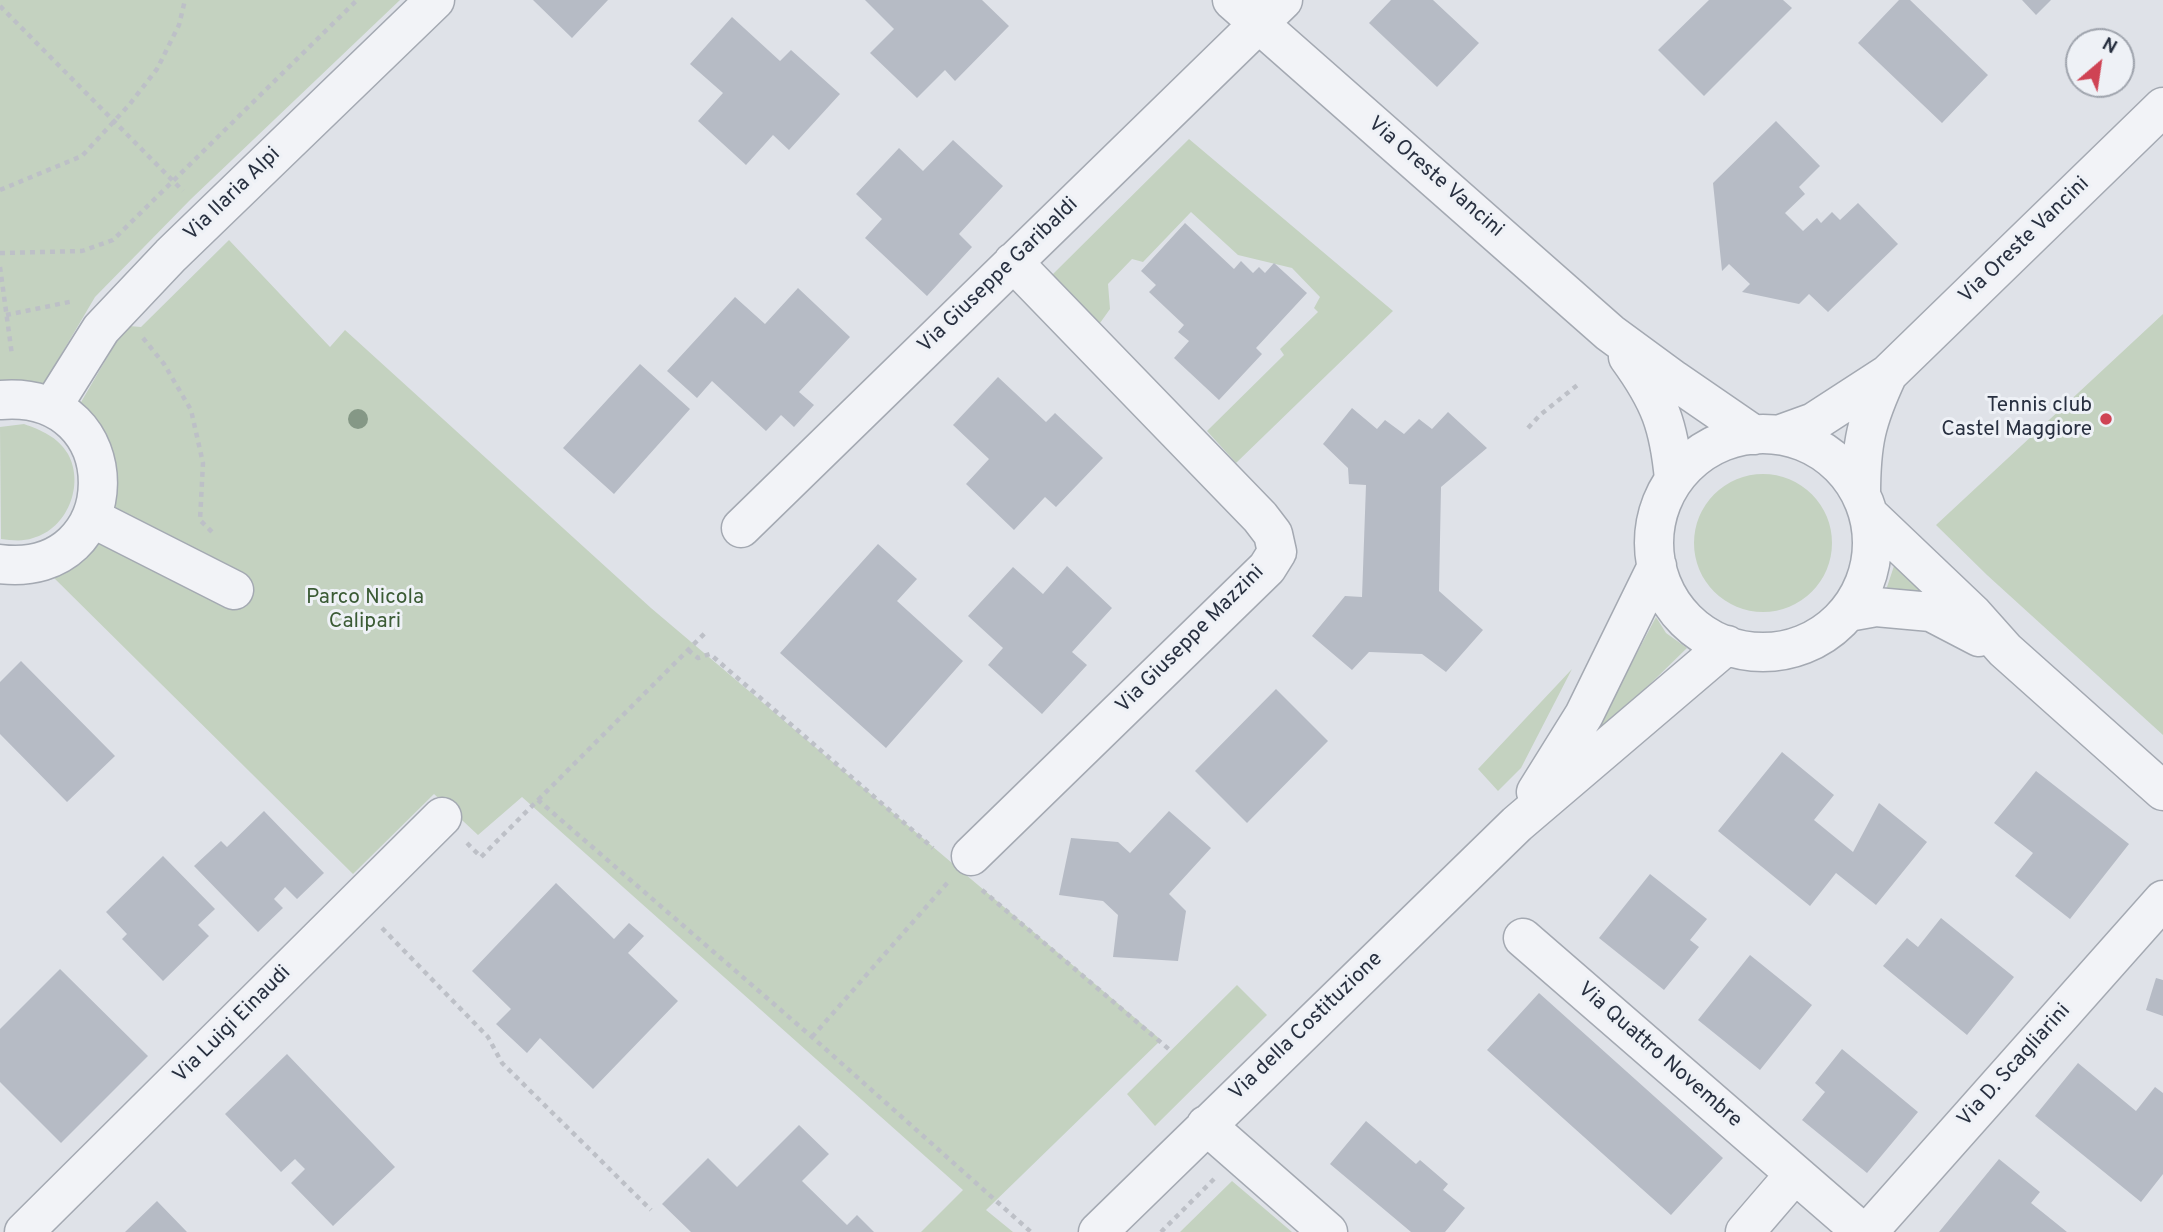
<!DOCTYPE html>
<html>
<head>
<meta charset="utf-8">
<style>
  body { margin:0 }
  #map { position:relative; width:2163px; height:1232px; overflow:hidden; background:#dfe2e8; font-family:Overpass,sans-serif }
  canvas { display:block }
  .north { position:absolute; left:2065px; top:28px; width:70px; height:70px; box-sizing:border-box; background:#eef1f6; border:2px solid #9fa4ad; border-radius:50%; rotate:29deg; font-size:19px; font-weight:700; line-height:28px; text-align:center; color:#283040 }
  .north::after { content:''; display:block; margin:auto; width:24px; height:32px; background:#cf4354; clip-path:polygon(50% 0,100% 100%,50% 72%,0 100%) }
</style>
</head>
<body>
<div id="map">
<canvas width="2163" height="1232"></canvas>
<div class="north">N</div>
</div>
<script>
const ctx = document.querySelector('canvas').getContext('2d');
ctx.lineJoin = 'round';
function paint(path, color) { ctx.fillStyle = color; ctx.fill(path, 'evenodd'); }
function trace(path, color, width, dash) { ctx.strokeStyle = color; ctx.lineWidth = width; ctx.lineCap = dash ? 'butt' : 'round'; ctx.setLineDash(dash || []); ctx.stroke(path); }
function drawText(font, color, halo, rows, align = 'center') {
  ctx.font = font + ' Overpass,sans-serif'; ctx.lineWidth = 6; ctx.setLineDash([]); ctx.textBaseline = 'middle'; ctx.strokeStyle = halo; ctx.fillStyle = color; for (const [text, x, y, turn = 0] of rows) {
    ctx.save(); ctx.translate(x, y); ctx.rotate((+turn || 0) * Math.PI / 180); ctx.textAlign = isNaN(turn) ? turn : align; if (halo) ctx.strokeText(text, 0, 0); ctx.fillText(text, 0, 0); ctx.restore();
  }
}
paint(new Path2D(`
  M 0,0 L 400,0 L 191,199 L 95,297 L 42,387 L 0,384 Z
  M 1189,139 L 1393,311 L 1236,463 L 1207,431 L 1284,355 L 1280,349 L 1318,312 L 1314,308 L 1320,297 L 1292,268 L 1238,255 L 1191,212 L 1143,262 L 1132,259 L 1108,284 L 1110,309 L 1100,323 L 1052,275 Z
  M 229,240 L 330,347 L 345,330 L 651,608 L 1161,1040 L 986,1210 L 1013,1232 L 921,1232 L 963,1190 L 522,797 L 478,835 L 434,794 L 353,874 L 48,572 L 91,545 L 77,409 L 119,337 L 129,326 L 141,327 Z
  M 2163,314 L 2163,735 L 1987,575 L 1936,525 Z
  M 24,424 C 41,430 58,437 68,454 C 85,485 67,529 33,538 C 22,542 11,540 1,539 L 0,427 Z
  M1694 543a69 69 0 1 1 138 0a69 69 0 1 1-138 0Z
  M 1897,557 L 1938,595 L 1886,590 Z
  M 1656,617 L 1666,633 L 1687,648 L 1565,767 L 1619,687 Z
  M 1572,669 L 1521,768 L 1498,791 L 1478,769 Z
  M 1237,985 L 1267,1015 L 1155,1126 L 1127,1094 Z
  M 1232,1181 L 1292,1232 L 1180,1232 Z`), '#c4d2c0');
paint(new Path2D(`
  M 533,0 L 608,0 L 572,38 Z
  M 865,0 L 982,0 L 1009,26 L 955,81 L 945,70 L 917,98 L 870,53 L 894,29 Z
  M 1391,0 L 1433,0 L 1479,43 L 1437,87 L 1369,23 Z
  M 1709,0 L 1783,0 L 1792,8 L 1704,96 L 1658,50 Z
  M 1899,0 L 1910,0 L 1988,75 L 1942,123 L 1858,43 Z
  M 2022,0 L 2051,0 L 2036,15 Z
  M 732,17 L 780,61 L 791,50 L 840,94 L 789,150 L 773,135 L 746,165 L 698,121 L 723,93 L 690,64 Z
  M 1776,121 L 1820,166 L 1799,187 L 1805,194 L 1785,213 L 1803,231 L 1817,218 L 1821,223 L 1832,212 L 1840,220 L 1858,203 L 1898,244 L 1828,312 L 1809,294 L 1799,304 L 1742,292 L 1750,284 L 1729,264 L 1722,271 L 1713,183 Z
  M 953,140 L 1003,186 L 959,234 L 972,247 L 927,296 L 865,238 L 882,219 L 856,194 L 899,148 L 923,171 Z
  M 1185,223 L 1234,269 L 1241,261 L 1253,273 L 1259,267 L 1265,273 L 1274,263 L 1307,293 L 1256,348 L 1262,354 L 1219,400 L 1174,358 L 1189,341 L 1178,332 L 1184,325 L 1149,292 L 1156,285 L 1141,271 Z
  M 798,288 L 850,337 L 799,392 L 814,405 L 794,427 L 781,415 L 766,431 L 712,381 L 697,398 L 667,371 L 735,297 L 765,324 Z
  M 640,364 L 690,409 L 614,494 L 563,448 Z
  M 998,377 L 1046,422 L 1055,413 L 1103,458 L 1056,507 L 1045,497 L 1014,530 L 966,484 L 989,459 L 953,425 Z
  M 1352,408 L 1377,429 L 1385,420 L 1404,434 L 1419,419 L 1432,429 L 1448,412 L 1487,448 L 1441,487 L 1439,591 L 1483,630 L 1446,672 L 1422,654 L 1369,652 L 1352,670 L 1312,636 L 1345,596 L 1362,597 L 1366,485 L 1349,484 L 1348,468 L 1323,444 Z
  M 878,544 L 917,579 L 897,601 L 963,661 L 886,748 L 780,653 Z
  M 1067,566 L 1112,608 L 1072,652 L 1087,665 L 1042,714 L 988,665 L 1003,648 L 968,616 L 1013,567 L 1043,594 Z
  M 21,661 L 115,756 L 67,802 L 0,734 L 0,682 Z
  M 1276,689 L 1328,741 L 1247,823 L 1195,771 Z
  M 1782,752 L 1834,795 L 1814,820 L 1853,852 L 1879,803 L 1927,842 L 1876,905 L 1836,873 L 1810,906 L 1718,831 Z
  M 2036,771 L 2129,844 L 2070,919 L 2015,876 L 2033,853 L 1994,823 Z
  M 264,811 L 324,873 L 297,899 L 285,887 L 274,899 L 283,908 L 258,932 L 194,866 L 221,841 L 227,847 Z
  M 1169,811 L 1211,848 L 1169,894 L 1186,911 L 1178,961 L 1113,957 L 1118,915 L 1103,901 L 1059,895 L 1071,838 L 1118,842 L 1130,853 Z
  M 163,856 L 215,909 L 198,925 L 209,936 L 163,981 L 122,939 L 127,934 L 106,912 Z
  M 1650,874 L 1707,919 L 1690,940 L 1699,947 L 1664,990 L 1599,938 Z
  M 556,883 L 614,939 L 629,923 L 644,936 L 628,953 L 678,1001 L 593,1089 L 540,1038 L 527,1053 L 496,1024 L 511,1009 L 472,971 Z
  M 1941,918 L 2014,977 L 1967,1035 L 1883,966 L 1907,938 L 1918,947 Z
  M 1750,955 L 1812,1005 L 1760,1070 L 1698,1020 Z
  M 60,969 L 148,1056 L 61,1143 L 0,1082 L 0,1029 Z
  M 2156,978 L 2163,980 L 2163,1016 L 2146,1010 Z
  M 1539,993 L 1723,1158 L 1671,1215 L 1487,1050 Z
  M 1842,1049 L 1918,1112 L 1867,1173 L 1802,1120 L 1825,1092 L 1815,1083 Z
  M 287,1054 L 395,1167 L 333,1226 L 291,1183 L 305,1169 L 295,1159 L 281,1172 L 225,1114 Z
  M 2078,1063 L 2136,1111 L 2155,1087 L 2163,1093 L 2163,1174 L 2141,1202 L 2035,1116 Z
  M 1366,1121 L 1416,1164 L 1420,1160 L 1448,1184 L 1443,1190 L 1465,1208 L 1445,1232 L 1411,1232 L 1330,1164 Z
  M 799,1125 L 829,1154 L 802,1181 L 847,1225 L 857,1215 L 874,1232 L 691,1232 L 662,1204 L 708,1158 L 737,1187 Z
  M 1999,1159 L 2040,1192 L 2031,1203 L 2067,1232 L 1939,1232 Z
  M 157,1201 L 187,1232 L 125,1232 Z`), '#b6bbc5');
const minor = new Path2D(`
  M 1232,0 L 1610,333 L 1674,380 L 1754,435
  M 1628,357 C 1660,401 1669,426 1674,479
  M 0,400 C 132,388 129,580 0,564
  M 52,407 L 101,329 L 171,255 L 435,0
  M1654 543a109 109 0 1 1 218 0a109 109 0 1 1-218 0Z
  M 1778,435 L 1814,422 L 1888,374 L 2163,107
  M 1861,495 C 1861,443 1866,421 1888,374
  M 1868,514 L 1972,613 L 2005,650 L 2163,791
  M 92,518 L 234,590
  M 741,528 L 1283,0
  M 1848,612 L 1876,607 L 1931,612 L 1979,637
  M 1536,792 L 1584,715 L 1657,566
  M 971,856 L 1267,568 L 1277,552 L 1273,534 L 1260,517 L 1013,262
  M 1523,938 L 1862,1232
  M 1206,1125 L 1328,1232
  M 24,1232 L 442,817
  M 1098,1232 L 1517,824 L 1727,645
  M 1745,1232 L 1794,1175
  M 1868,1232 L 2163,900`);
trace(minor, '#a4a9b2', 41);
trace(new Path2D(`
  M 0,6 L 183,191
  M 0,190 L 82,156 L 129,105 L 157,69 L 179,25 L 185,0
  M 0,253 L 82,251 L 113,240 L 357,0
  M 0,267 L 12,355
  M 6,315 L 74,301
  M 143,338 L 164,364 L 191,410 L 203,463 L 200,520 L 215,535
  M 1528,428 L 1540,415 L 1580,383
  M 688,650 L 698,658 L 710,654 L 933,848
  M 538,800 L 706,632
  M 467,843 L 481,857 L 538,800 L 812,1037 L 1031,1232
  M 982,890 L 1171,1051
  M 382,928 L 488,1037 L 502,1063 L 651,1210
  M 812,1037 L 948,882
  M 1161,1232 L 1214,1179`), '#bdc0c7', 4.5, [5, 5]);
trace(minor, '#f2f3f7', 38);
ctx.fillStyle = '#859886';
for (const [x, y] of [
  [358,419]
]) { ctx.beginPath(); ctx.arc(x, y, 10, 0, 2 * Math.PI); ctx.fill(); }
for (const [x, y, r, color] of [
  [2106,419,7,"#cf4354"]
]) { const dot = new Path2D(); dot.arc(x, y, r, 0, 2 * Math.PI); ctx.fillStyle = color; ctx.fill(dot); trace(dot, '#eef1f6', 2.5); }
drawText('21px', '#283040', '#eef1f6', [
  ["Via Oreste Vancini",1435,178,41],
  ["Via Ilaria Alpi",233,195,-44],
  ["Via Oreste Vancini",2025,241,-44],
  ["Via Giuseppe Garibaldi",999,276,-44],
  ["Via Giuseppe Mazzini",1191,640,-45],
  ["Via Luigi Einaudi",233,1025,-45],
  ["Via della Costituzione",1307,1027,-44],
  ["Via Quattro Novembre",1659,1056,41],
  ["Via D. Scagliarini",2015,1066,-48]
]);
drawText('21px', '#283040', '#eef1f6', [
  ["Tennis club",2092,407],
  ["Castel Maggiore",2092,431]
], 'right');
drawText('21px', '#3b5b35', '#eef1f6', [
  ["Parco Nicola",365,599],
  ["Calipari",365,623]
]);
</script>
</body>
</html>
